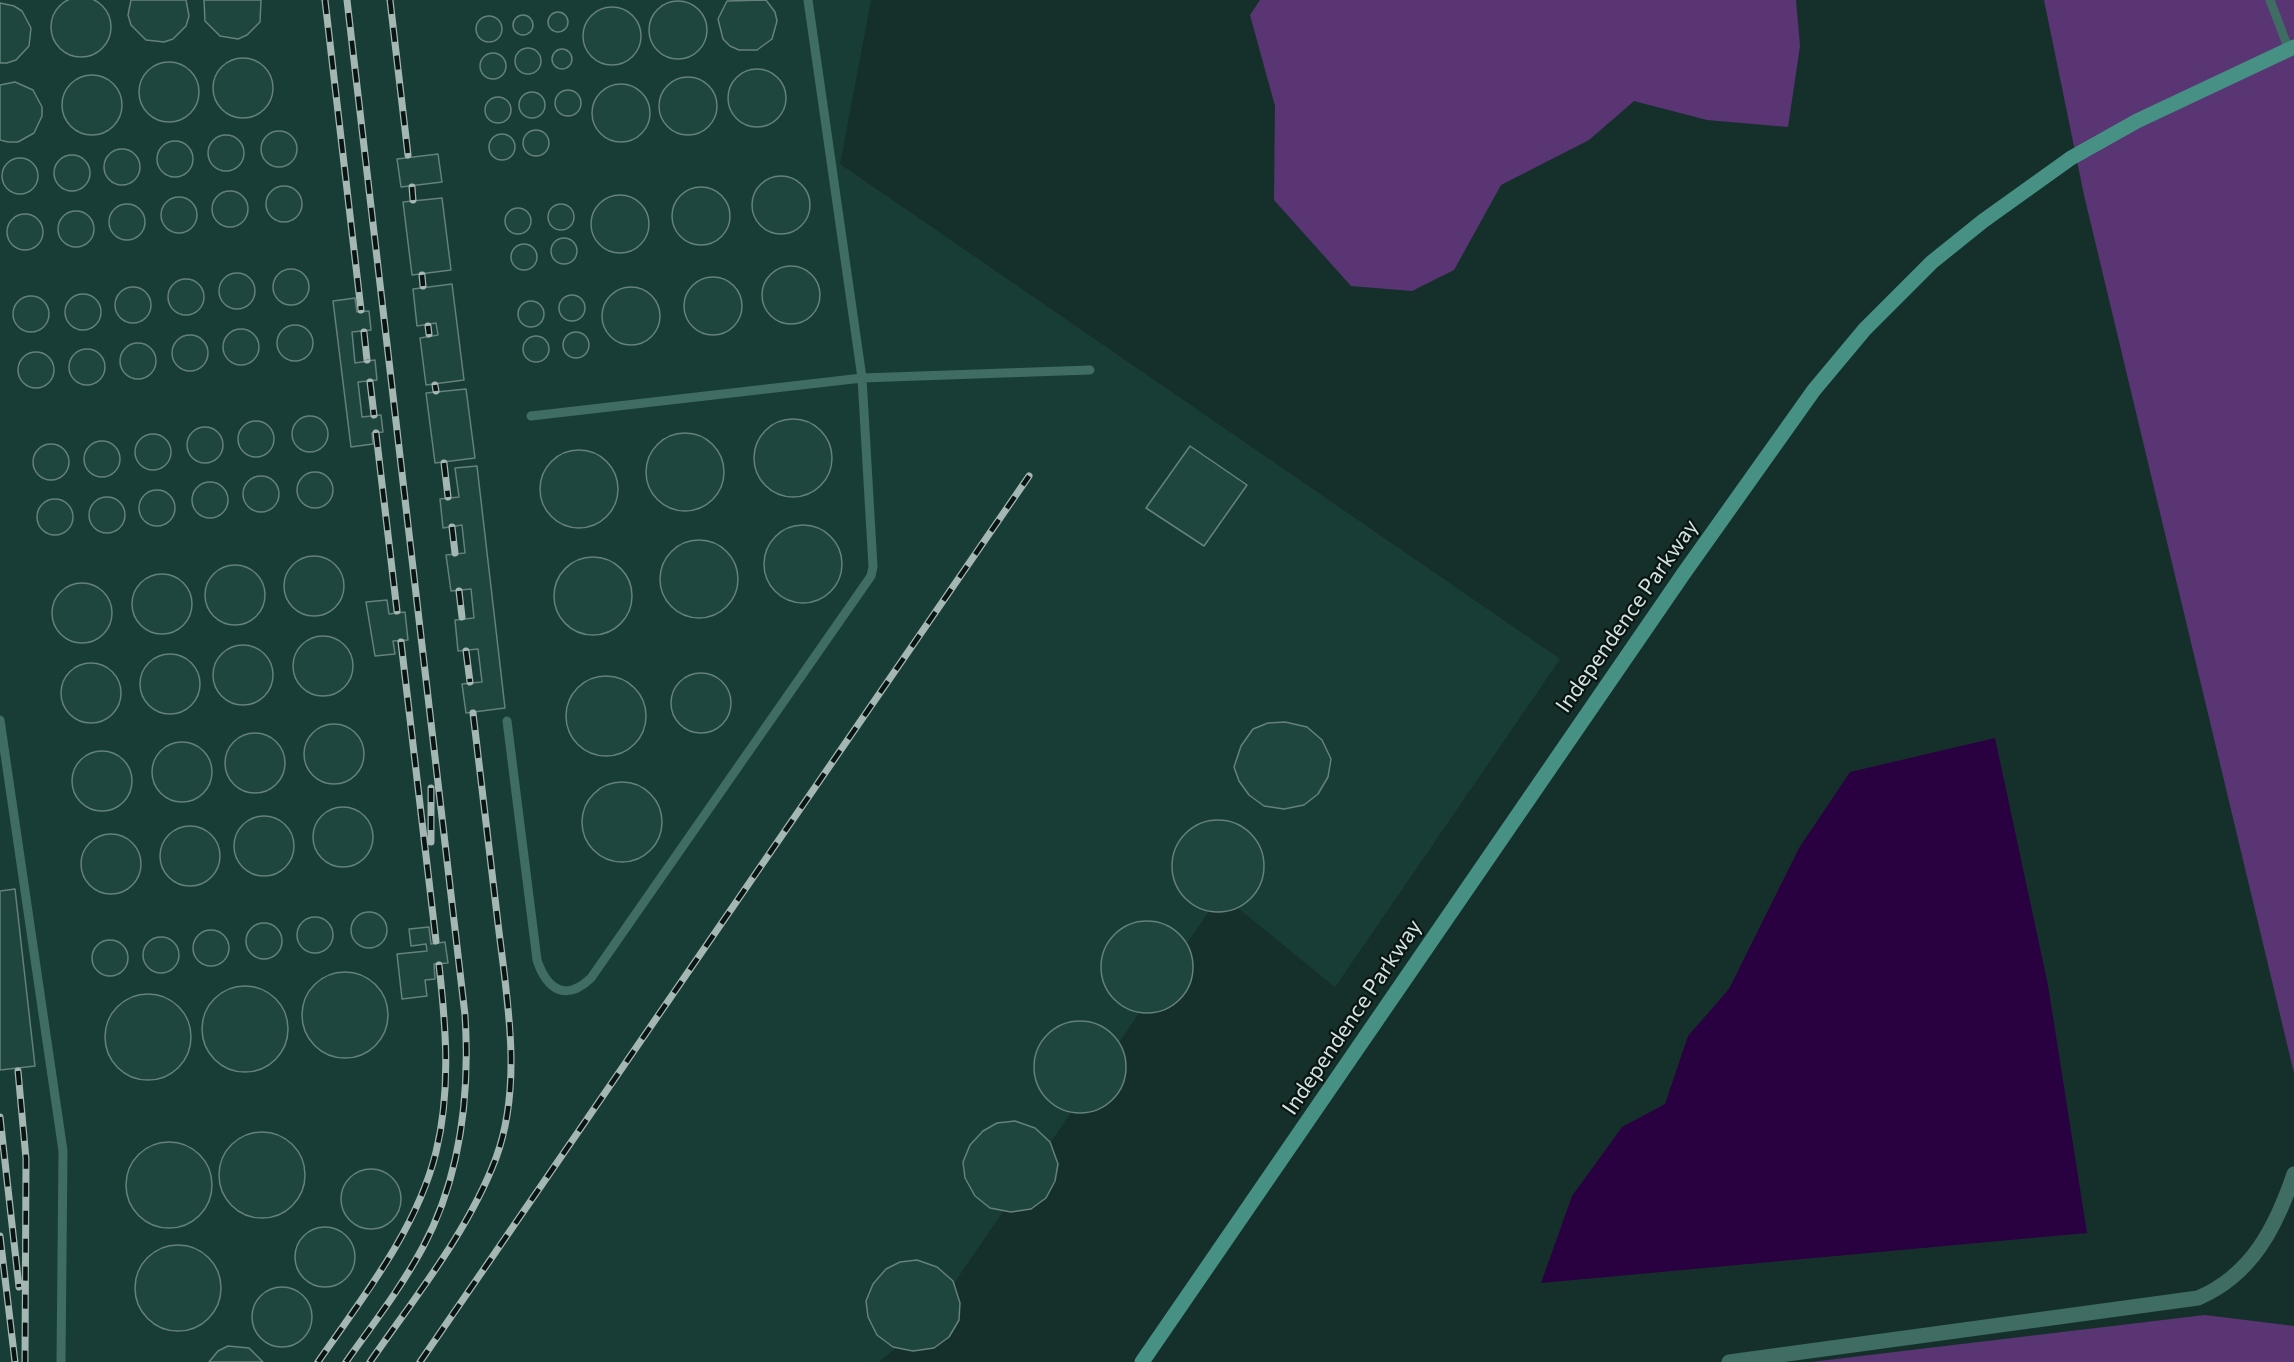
<!DOCTYPE html>
<html>
<head>
<meta charset="utf-8">
<style>
  body { margin:0 }
  canvas { display:block; background:#15302b }
</style>
</head>
<body>
<canvas width="2294" height="1362"></canvas>
<script>
const ctx = document.querySelector('canvas').getContext('2d');
ctx.lineJoin = 'round';
function paint(path, color) { ctx.fillStyle = color; ctx.fill(path, 'evenodd'); }
function trace(path, color, width, dash) { ctx.strokeStyle = color; ctx.lineWidth = width; ctx.lineCap = dash ? 'butt' : 'round'; ctx.setLineDash(dash || []); ctx.stroke(path); }
function drawText(font, color, halo, rows, align = 'center') {
  ctx.font = font + ' Commissioner,sans-serif'; ctx.lineWidth = 4.5; ctx.setLineDash([]); ctx.textBaseline = 'middle'; ctx.strokeStyle = halo; ctx.fillStyle = color; for (const [text, x, y, turn = 0] of rows) {
    ctx.save(); ctx.translate(x, y); ctx.rotate((+turn || 0) * Math.PI / 180); ctx.textAlign = isNaN(turn) ? turn : align; if (halo) ctx.strokeText(text, 0, 0); ctx.fillText(text, 0, 0); ctx.restore();
  }
}
paint(new Path2D(`
  M 0,0 L 871,0 L 840,164 L 1560,659 L 1335,987 L 1238,908 L 1217,912 L 1211,908 L 928,1321 L 879,1362 L 0,1362 Z`), '#183d37');
paint(new Path2D(`
  M 1260,0 L 1796,0 L 1800,46 L 1788,127 L 1707,120 L 1634,101 L 1589,140 L 1501,185 L 1454,270 L 1412,291 L 1351,286 L 1274,200 L 1275,106 L 1250,15 Z
  M 2044,0 L 2294,0 L 2294,1073 L 2084,195 Z
  M 2205,1315 L 2294,1326 L 2294,1362 L 1811,1362 Z`), '#593574');
paint(new Path2D(`
  M 1995,738 L 2048,985 L 2087,1233 L 1541,1283 L 1572,1196 L 1622,1127 L 1665,1104 L 1688,1036 L 1729,989 L 1799,848 L 1850,772 Z`), '#290040');
const building = new Path2D(`
  M51 27a30 30 0 1 1 60 0a30 30 0 1 1-60 0Z
  M 131,0 L 186,0 L 189,16 L 186,26 L 173,39 L 164,42 L 146,40 L 131,25 L 128,15 Z
  M 261,0 L 260,22 L 247,35 L 238,39 L 220,36 L 205,21 L 204,0 Z
  M 766,0 L 775,12 L 777,21 L 772,39 L 757,50 L 739,50 L 730,46 L 723,39 L 718,19 L 727,1 Z
  M649 30a29 29 0 1 1 58 0a29 29 0 1 1-58 0Z
  M 0,3 L 14,6 L 22,11 L 31,28 L 29,46 L 16,60 L 7,63 L 0,63 Z
  M583 36a29 29 0 1 1 58 0a29 29 0 1 1-58 0Z
  M548 22a10 10 0 1 1 20 0a10 10 0 1 1-20 0Z
  M513 25a10 10 0 1 1 20 0a10 10 0 1 1-20 0Z
  M476 29a13 13 0 1 1 26 0a13 13 0 1 1-26 0Z
  M515 61a13 13 0 1 1 26 0a13 13 0 1 1-26 0Z
  M552 59a10 10 0 1 1 20 0a10 10 0 1 1-20 0Z
  M480 66a13 13 0 1 1 26 0a13 13 0 1 1-26 0Z
  M213 88a30 30 0 1 1 60 0a30 30 0 1 1-60 0Z
  M139 92a30 30 0 1 1 60 0a30 30 0 1 1-60 0Z
  M728 98a29 29 0 1 1 58 0a29 29 0 1 1-58 0Z
  M62 105a30 30 0 1 1 60 0a30 30 0 1 1-60 0Z
  M659 106a29 29 0 1 1 58 0a29 29 0 1 1-58 0Z
  M 15,82 L 33,90 L 42,107 L 42,116 L 34,133 L 18,142 L 8,142 L 0,140 L 0,85 Z
  M592 113a29 29 0 1 1 58 0a29 29 0 1 1-58 0Z
  M555 103a13 13 0 1 1 26 0a13 13 0 1 1-26 0Z
  M519 105a13 13 0 1 1 26 0a13 13 0 1 1-26 0Z
  M485 110a13 13 0 1 1 26 0a13 13 0 1 1-26 0Z
  M523 143a13 13 0 1 1 26 0a13 13 0 1 1-26 0Z
  M261 149a18 18 0 1 1 36 0a18 18 0 1 1-36 0Z
  M489 147a13 13 0 1 1 26 0a13 13 0 1 1-26 0Z
  M208 153a18 18 0 1 1 36 0a18 18 0 1 1-36 0Z
  M157 159a18 18 0 1 1 36 0a18 18 0 1 1-36 0Z
  M104 167a18 18 0 1 1 36 0a18 18 0 1 1-36 0Z
  M 438,154 L 442,182 L 401,187 L 397,159 Z
  M54 173a18 18 0 1 1 36 0a18 18 0 1 1-36 0Z
  M2 176a18 18 0 1 1 36 0a18 18 0 1 1-36 0Z
  M752 205a29 29 0 1 1 58 0a29 29 0 1 1-58 0Z
  M266 204a18 18 0 1 1 36 0a18 18 0 1 1-36 0Z
  M672 216a29 29 0 1 1 58 0a29 29 0 1 1-58 0Z
  M212 209a18 18 0 1 1 36 0a18 18 0 1 1-36 0Z
  M591 224a29 29 0 1 1 58 0a29 29 0 1 1-58 0Z
  M161 215a18 18 0 1 1 36 0a18 18 0 1 1-36 0Z
  M 442,198 L 451,270 L 412,275 L 403,202 Z
  M109 222a18 18 0 1 1 36 0a18 18 0 1 1-36 0Z
  M548 217a13 13 0 1 1 26 0a13 13 0 1 1-26 0Z
  M505 221a13 13 0 1 1 26 0a13 13 0 1 1-26 0Z
  M58 229a18 18 0 1 1 36 0a18 18 0 1 1-36 0Z
  M7 232a18 18 0 1 1 36 0a18 18 0 1 1-36 0Z
  M551 251a13 13 0 1 1 26 0a13 13 0 1 1-26 0Z
  M511 257a13 13 0 1 1 26 0a13 13 0 1 1-26 0Z
  M762 295a29 29 0 1 1 58 0a29 29 0 1 1-58 0Z
  M273 287a18 18 0 1 1 36 0a18 18 0 1 1-36 0Z
  M219 291a18 18 0 1 1 36 0a18 18 0 1 1-36 0Z
  M684 306a29 29 0 1 1 58 0a29 29 0 1 1-58 0Z
  M168 297a18 18 0 1 1 36 0a18 18 0 1 1-36 0Z
  M 452,284 L 464,380 L 426,385 L 420,338 L 438,335 L 436,323 L 417,326 L 413,289 Z
  M115 305a18 18 0 1 1 36 0a18 18 0 1 1-36 0Z
  M602 316a29 29 0 1 1 58 0a29 29 0 1 1-58 0Z
  M65 312a18 18 0 1 1 36 0a18 18 0 1 1-36 0Z
  M559 308a13 13 0 1 1 26 0a13 13 0 1 1-26 0Z
  M13 314a18 18 0 1 1 36 0a18 18 0 1 1-36 0Z
  M 355,298 L 357,312 L 369,311 L 371,330 L 352,332 L 355,363 L 375,360 L 377,380 L 358,382 L 362,417 L 381,415 L 383,432 L 372,433 L 373,444 L 351,447 L 333,301 Z
  M518 314a13 13 0 1 1 26 0a13 13 0 1 1-26 0Z
  M277 343a18 18 0 1 1 36 0a18 18 0 1 1-36 0Z
  M223 347a18 18 0 1 1 36 0a18 18 0 1 1-36 0Z
  M563 345a13 13 0 1 1 26 0a13 13 0 1 1-26 0Z
  M172 353a18 18 0 1 1 36 0a18 18 0 1 1-36 0Z
  M523 349a13 13 0 1 1 26 0a13 13 0 1 1-26 0Z
  M120 361a18 18 0 1 1 36 0a18 18 0 1 1-36 0Z
  M69 367a18 18 0 1 1 36 0a18 18 0 1 1-36 0Z
  M18 370a18 18 0 1 1 36 0a18 18 0 1 1-36 0Z
  M 466,389 L 475,458 L 435,463 L 426,393 Z
  M292 434a18 18 0 1 1 36 0a18 18 0 1 1-36 0Z
  M754 458a39 39 0 1 1 78 0a39 39 0 1 1-78 0Z
  M238 439a18 18 0 1 1 36 0a18 18 0 1 1-36 0Z
  M187 445a18 18 0 1 1 36 0a18 18 0 1 1-36 0Z
  M646 472a39 39 0 1 1 78 0a39 39 0 1 1-78 0Z
  M135 452a18 18 0 1 1 36 0a18 18 0 1 1-36 0Z
  M84 459a18 18 0 1 1 36 0a18 18 0 1 1-36 0Z
  M33 462a18 18 0 1 1 36 0a18 18 0 1 1-36 0Z
  M 1190,446 L 1247,485 L 1204,546 L 1146,508 Z
  M540 489a39 39 0 1 1 78 0a39 39 0 1 1-78 0Z
  M 477,466 L 505,708 L 466,713 L 462,684 L 482,682 L 478,649 L 458,651 L 455,620 L 474,618 L 471,589 L 451,591 L 446,555 L 465,553 L 462,525 L 443,528 L 440,499 L 459,497 L 455,468 Z
  M297 490a18 18 0 1 1 36 0a18 18 0 1 1-36 0Z
  M243 494a18 18 0 1 1 36 0a18 18 0 1 1-36 0Z
  M192 500a18 18 0 1 1 36 0a18 18 0 1 1-36 0Z
  M139 508a18 18 0 1 1 36 0a18 18 0 1 1-36 0Z
  M89 515a18 18 0 1 1 36 0a18 18 0 1 1-36 0Z
  M37 517a18 18 0 1 1 36 0a18 18 0 1 1-36 0Z
  M764 564a39 39 0 1 1 78 0a39 39 0 1 1-78 0Z
  M660 579a39 39 0 1 1 78 0a39 39 0 1 1-78 0Z
  M284 586a30 30 0 1 1 60 0a30 30 0 1 1-60 0Z
  M554 596a39 39 0 1 1 78 0a39 39 0 1 1-78 0Z
  M205 595a30 30 0 1 1 60 0a30 30 0 1 1-60 0Z
  M132 604a30 30 0 1 1 60 0a30 30 0 1 1-60 0Z
  M52 613a30 30 0 1 1 60 0a30 30 0 1 1-60 0Z
  M 387,600 L 389,614 L 405,612 L 408,640 L 393,641 L 395,654 L 375,656 L 366,602 Z
  M293 666a30 30 0 1 1 60 0a30 30 0 1 1-60 0Z
  M213 675a30 30 0 1 1 60 0a30 30 0 1 1-60 0Z
  M140 684a30 30 0 1 1 60 0a30 30 0 1 1-60 0Z
  M61 693a30 30 0 1 1 60 0a30 30 0 1 1-60 0Z
  M671 703a30 30 0 1 1 60 0a30 30 0 1 1-60 0Z
  M566 716a40 40 0 1 1 80 0a40 40 0 1 1-80 0Z
  M 1285,722 L 1307,727 L 1322,740 L 1331,759 L 1328,777 L 1318,794 L 1304,805 L 1284,809 L 1264,806 L 1249,795 L 1239,781 L 1234,767 L 1241,746 L 1253,729 L 1268,723 Z
  M304 754a30 30 0 1 1 60 0a30 30 0 1 1-60 0Z
  M225 763a30 30 0 1 1 60 0a30 30 0 1 1-60 0Z
  M152 772a30 30 0 1 1 60 0a30 30 0 1 1-60 0Z
  M72 781a30 30 0 1 1 60 0a30 30 0 1 1-60 0Z
  M582 822a40 40 0 1 1 80 0a40 40 0 1 1-80 0Z
  M313 837a30 30 0 1 1 60 0a30 30 0 1 1-60 0Z
  M234 846a30 30 0 1 1 60 0a30 30 0 1 1-60 0Z
  M1172 866a46 46 0 1 1 92 0a46 46 0 1 1-92 0Z
  M160 856a30 30 0 1 1 60 0a30 30 0 1 1-60 0Z
  M81 864a30 30 0 1 1 60 0a30 30 0 1 1-60 0Z
  M 15,889 L 35,1066 L 0,1070 L 0,891 Z
  M351 930a18 18 0 1 1 36 0a18 18 0 1 1-36 0Z
  M297 935a18 18 0 1 1 36 0a18 18 0 1 1-36 0Z
  M1101 967a46 46 0 1 1 92 0a46 46 0 1 1-92 0Z
  M246 941a18 18 0 1 1 36 0a18 18 0 1 1-36 0Z
  M 429,927 L 431,944 L 445,942 L 448,963 L 434,964 L 435,979 L 425,980 L 427,996 L 402,999 L 397,954 L 427,951 L 426,944 L 411,946 L 409,929 Z
  M193 948a18 18 0 1 1 36 0a18 18 0 1 1-36 0Z
  M143 955a18 18 0 1 1 36 0a18 18 0 1 1-36 0Z
  M92 958a18 18 0 1 1 36 0a18 18 0 1 1-36 0Z
  M302 1015a43 43 0 1 1 86 0a43 43 0 1 1-86 0Z
  M202 1029a43 43 0 1 1 86 0a43 43 0 1 1-86 0Z
  M105 1037a43 43 0 1 1 86 0a43 43 0 1 1-86 0Z
  M1034 1067a46 46 0 1 1 92 0a46 46 0 1 1-92 0Z
  M 1015,1121 L 1035,1128 L 1050,1142 L 1058,1164 L 1055,1181 L 1046,1198 L 1031,1209 L 1011,1212 L 990,1208 L 975,1196 L 965,1178 L 963,1162 L 970,1145 L 983,1131 L 997,1123 Z
  M219 1175a43 43 0 1 1 86 0a43 43 0 1 1-86 0Z
  M126 1185a43 43 0 1 1 86 0a43 43 0 1 1-86 0Z
  M341 1199a30 30 0 1 1 60 0a30 30 0 1 1-60 0Z
  M295 1257a30 30 0 1 1 60 0a30 30 0 1 1-60 0Z
  M135 1288a43 43 0 1 1 86 0a43 43 0 1 1-86 0Z
  M 917,1260 L 937,1267 L 953,1281 L 960,1303 L 959,1320 L 949,1337 L 934,1348 L 913,1351 L 893,1347 L 877,1335 L 868,1317 L 866,1301 L 873,1284 L 886,1269 L 900,1262 Z
  M252 1317a30 30 0 1 1 60 0a30 30 0 1 1-60 0Z
  M 228,1346 L 249,1348 L 263,1362 L 209,1362 L 218,1351 Z`);
paint(building, '#1f463e');
trace(building, '#64817b', 1.5);
trace(new Path2D(`
  M 2270,0 L 2289,50
  M 531,416 L 862,378 L 1090,370
  M 0,720 L 63,1151 L 61,1362
  M 507,721 L 537,960 C 547,990 566,1002 591,978 L 871,576 L 873,567 L 862,378 L 808,0`), '#3f6c63', 9);
trace(new Path2D(`
  M 1729,1362 L 2198,1298 C 2252,1275 2276,1227 2294,1174`), '#3f6c63', 15);
trace(new Path2D(`
  M 1142,1362 L 1684,573 L 1814,390 L 1865,329 L 1932,262 L 1983,221 L 2071,158 L 2137,121 L 2294,47`), '#469184', 15);
const rail = new Path2D(`
  M 325,0 L 361,310
  M 390,0 L 408,155
  M 412,187 L 413,200
  M 422,275 L 423,286
  M 428,326 L 429,334
  M 364,332 L 367,360
  M 370,382 L 374,415
  M 435,385 L 436,391
  M 376,433 L 397,611
  M 444,463 L 448,497
  M 452,527 L 455,553
  M 459,591 L 462,617
  M 401,642 L 436,941
  M 466,651 L 470,682
  M 431,788 L 431,842
  M 18,1071 L 26,1159 L 25,1362
  M 0,1117 L 19,1287
  M 0,1236 L 15,1362
  M 318,1362 C 363,1297 417,1229 436,1152 C 451,1091 446,1027 439,965
  M 346,1362 C 373,1324 401,1288 423,1247 C 461,1176 470,1094 465,1015 L 347,0
  M 370,1362 C 415,1297 468,1232 496,1158 C 524,1082 506,994 497,915 C 489,848 481,780 473,713
  M 420,1362 L 1029,476`);
trace(rail, '#a5b7b3', 7);
trace(rail, '#0a1513', 4.5, [14]);
drawText('22px', '#d3e3df', '#0a1513', [
  ["Independence Parkway",1627,616,-55],
  ["Independence Parkway",1352,1017,-56]
]);
</script>
</body>
</html>
